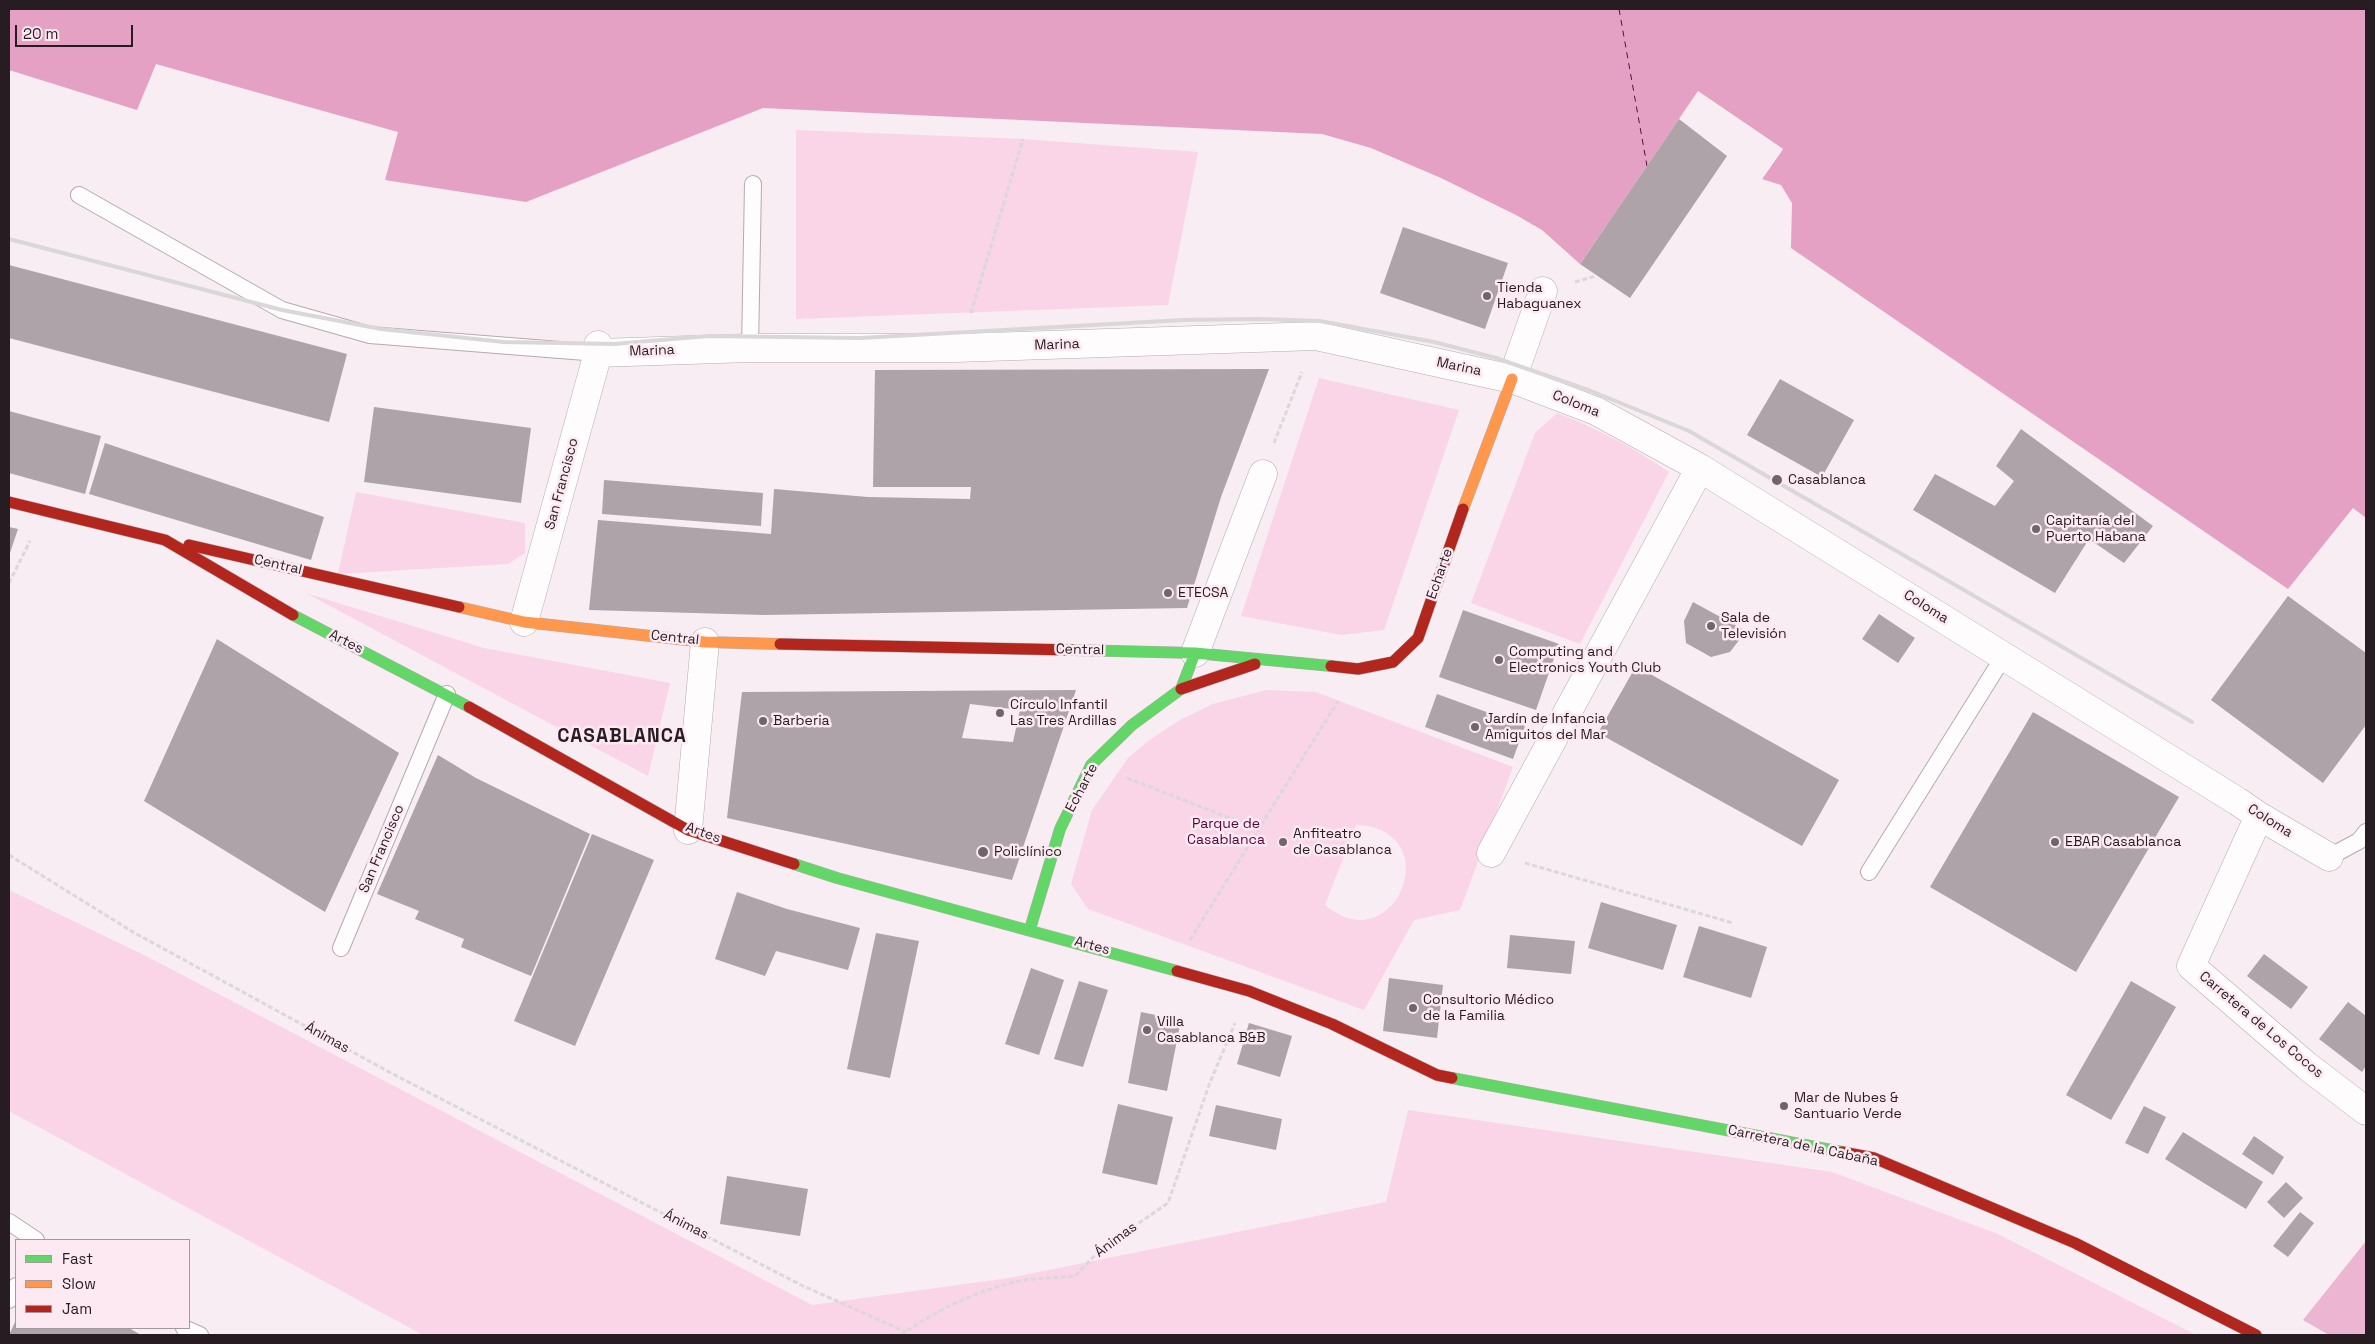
<!DOCTYPE html>
<html>
<head>
<meta charset="utf-8">
<style>
  body { margin:0 }
  #map { position:relative; width:2375px; height:1344px; overflow:hidden; background:#f8edf2; font-family:"Space Grotesk",sans-serif }
  canvas { display:block }
  .frame { position:absolute; inset:0; border:10px solid #271c22; pointer-events:none }
  .legend { position:absolute; left:15px; top:1239px; width:175px; height:90px; box-sizing:border-box; background:#fce9f2; border:1px solid #a7979f; margin:0; padding:6px 9px; list-style:none; font-size:15px; color:#271c22 }
  .legend li { display:flex; align-items:center; gap:10px; height:25px }
  .legend b { width:25px; border:1px solid #a7979f }
  .scale { position:absolute; left:15px; top:25px; width:118px; height:22px; box-sizing:border-box; border:2px solid #271c22; border-top:0; padding-left:6px; font-size:15px; line-height:18px; white-space:nowrap; color:#271c22; -webkit-text-stroke:4px #fce9f2; paint-order:stroke }
</style>
</head>
<body>
<div id="map">
<canvas width="2375" height="1344"></canvas>
<div class="frame"></div>
<ul class="legend">
<li><b style="height:6px;background:#63d668"></b>Fast</li>
<li><b style="height:6px;background:#ff974d"></b>Slow</li>
<li><b style="height:6px;background:#b3261e"></b>Jam</li>
</ul>
<div class="scale">20 m</div>
</div>
<script>
const ctx = document.querySelector('canvas').getContext('2d');
ctx.lineJoin = 'round';
function paint(path, color) { ctx.fillStyle = color; ctx.fill(path, 'evenodd'); }
function trace(path, color, width, dash) { ctx.strokeStyle = color; ctx.lineWidth = width; ctx.lineCap = dash ? 'butt' : 'round'; ctx.setLineDash(dash || []); ctx.stroke(path); }
function drawText(font, color, halo, rows, align = 'center') {
  ctx.font = font + ' "Space Grotesk",sans-serif'; ctx.lineWidth = 5; ctx.setLineDash([]); ctx.textBaseline = 'middle'; ctx.strokeStyle = halo; ctx.fillStyle = color; for (const [text, x, y, turn = 0] of rows) {
    ctx.save(); ctx.translate(x, y); ctx.rotate((+turn || 0) * Math.PI / 180); ctx.textAlign = isNaN(turn) ? turn : align; if (halo) ctx.strokeText(text, 0, 0); ctx.fillText(text, 0, 0); ctx.restore();
  }
}
paint(new Path2D(`
  M 796,130 L 1023,139 L 1198,152 L 1168,305 L 796,319 Z
  M 1319,378 L 1459,410 L 1384,630 L 1341,635 L 1241,616 Z
  M 1557,413 C 1597,428 1634,448 1669,472 L 1580,644 L 1471,603 L 1535,433 Z
  M 356,492 L 525,523 L 525,553 L 508,564 L 338,574 Z
  M 306,593 L 484,648 L 670,683 L 648,776 Z
  M 1266,690 L 1316,692 L 1513,767 L 1460,910 L 1414,920 L 1364,1010 L 1088,909 L 1071,884 L 1092,810 L 1128,758 L 1148,741 L 1180,720 L 1213,704 ZM 1356,825 C 1450,829 1395,964 1325,905 Z
  M 9,890 L 148,957 L 812,1305 L 1009,1278 L 1386,1202 L 1408,1110 L 1832,1172 L 1998,1234 L 2196,1335 L 423,1335 L 9,1111 Z`), '#fad5e7');
paint(new Path2D(`
  M 2366,1241 L 2366,1335 L 2329,1335 L 2303,1320 Z`), '#ecb5d2');
paint(new Path2D(`
  M 9,9 L 2366,9 L 2366,518 L 2353,508 L 2288,589 L 1791,248 L 1792,203 L 1781,185 L 1762,179 L 1783,149 L 1699,92 L 1580,264 L 1542,230 L 1516,215 L 1441,178 L 1371,148 L 1322,134 L 763,108 L 526,202 L 385,180 L 398,132 L 156,64 L 137,110 L 9,70 Z`), '#e4a1c4');
paint(new Path2D(`
  M 1698,91 L 1783,149 L 1762,179 L 1760,178 L 1779,149 L 1699,95 L 1582,266 L 1580,264 Z`), '#f8edf2');
trace(new Path2D(`
  M 1619,9 L 1647,166`), '#5e0d41', 1, [6, 5]);
paint(new Path2D(`
  M 1679,119 L 1727,156 L 1630,298 L 1580,264 Z
  M 1403,227 L 1508,263 L 1485,329 L 1380,293 Z
  M 9,265 L 347,354 L 329,422 L 9,338 Z
  M 1269,369 L 1221,497 L 1187,608 L 764,615 L 589,610 L 598,520 L 771,534 L 774,489 L 868,497 L 970,499 L 971,487 L 873,487 L 875,370 Z
  M 1780,379 L 1854,420 L 1822,477 L 1747,435 Z
  M 374,407 L 531,428 L 521,503 L 364,482 Z
  M 9,411 L 101,436 L 85,494 L 9,473 Z
  M 2021,429 L 2153,526 L 2124,563 L 2089,539 L 2055,593 L 1913,510 L 1935,474 L 1995,506 L 2014,481 L 1996,466 Z
  M 105,443 L 324,517 L 311,560 L 89,494 Z
  M 604,480 L 763,493 L 761,526 L 602,514 Z
  M 9,527 L 18,529 L 9,556 Z
  M 2288,596 L 2366,653 L 2366,725 L 2323,783 L 2211,700 Z
  M 1693,602 L 1746,631 L 1730,652 L 1711,657 L 1686,643 L 1684,621 Z
  M 1463,610 L 1559,644 L 1536,710 L 1439,677 Z
  M 1879,614 L 1915,638 L 1898,663 L 1862,639 Z
  M 217,639 L 399,753 L 325,912 L 144,801 Z
  M 1636,666 L 1839,780 L 1802,846 L 1598,733 Z
  M 1076,690 L 1012,880 L 727,818 L 742,692 ZM 970,704 L 1020,710 L 1013,742 L 962,738 Z
  M 1437,694 L 1525,726 L 1513,759 L 1425,727 Z
  M 2033,712 L 2179,797 L 2076,972 L 1930,887 Z
  M 438,755 L 476,778 L 590,834 L 531,976 L 461,947 L 464,939 L 415,919 L 419,911 L 377,894 Z
  M 592,834 L 654,860 L 575,1046 L 514,1021 Z
  M 737,892 L 787,909 L 860,928 L 848,970 L 776,951 L 765,976 L 715,959 Z
  M 1601,902 L 1677,925 L 1663,970 L 1588,948 Z
  M 1699,926 L 1767,947 L 1751,998 L 1683,977 Z
  M 876,933 L 919,941 L 890,1078 L 847,1069 Z
  M 1510,935 L 1575,941 L 1571,974 L 1507,968 Z
  M 2264,954 L 2308,987 L 2291,1009 L 2247,976 Z
  M 1031,968 L 1064,980 L 1039,1055 L 1005,1044 Z
  M 1389,978 L 1443,985 L 1437,1038 L 1383,1031 Z
  M 1079,981 L 1108,990 L 1083,1067 L 1054,1059 Z
  M 2131,981 L 2176,1007 L 2111,1120 L 2066,1095 Z
  M 2348,1002 L 2366,1016 L 2366,1066 L 2362,1072 L 2319,1039 Z
  M 1141,1012 L 1181,1020 L 1167,1091 L 1128,1083 Z
  M 1249,1023 L 1292,1036 L 1280,1077 L 1237,1064 Z
  M 1118,1104 L 1173,1117 L 1157,1185 L 1102,1173 Z
  M 1216,1105 L 1282,1119 L 1276,1150 L 1209,1136 Z
  M 2144,1106 L 2166,1117 L 2148,1154 L 2125,1143 Z
  M 2183,1132 L 2263,1182 L 2246,1209 L 2165,1159 Z
  M 2254,1136 L 2284,1157 L 2273,1175 L 2242,1154 Z
  M 727,1176 L 808,1189 L 800,1236 L 720,1224 Z
  M 2286,1182 L 2303,1198 L 2284,1218 L 2267,1202 Z
  M 2300,1212 L 2314,1223 L 2288,1257 L 2273,1246 Z
  M 16,1320 L 16,1328 L 129,1328 L 141,1335 L 9,1335 Z`), '#ada3a8');
const lane = new Path2D(`
  M 79,195 L 282,310 L 370,335 L 598,353
  M 750,348 L 753,184
  M 2329,857 L 2359,841 L 2366,832
  M 1869,872 L 2004,656
  M 341,948 L 447,694
  M 9,1222 L 36,1240
  M 9,1300 L 16,1286
  M 184,1328 L 200,1335`);
const street = new Path2D(`
  M 598,353 L 750,348 L 957,348 L 1316,336 L 1512,379 L 1596,411 L 1700,468 L 2237,801 L 2259,816 L 2329,857
  M 1512,379 L 1543,291
  M 524,622 L 598,353 L 598,345
  M 1195,653 L 1263,474
  M 2259,816 L 2191,966 L 2307,1066 L 2366,1111
  M 688,830 L 705,642
  M 1491,853 L 1700,468`);
const fast = new Path2D(`
  M 293,615 L 469,707
  M 1073,650 L 1195,653 L 1331,666
  M 794,864 L 837,878 L 1177,971
  M 1030,929 L 1060,829 L 1091,765 L 1132,725 L 1181,689 L 1195,653
  M 1452,1078 L 1842,1152`);
const slow = new Path2D(`
  M 1463,509 L 1512,379
  M 459,607 L 524,622 L 705,642 L 780,644`);
const jam = new Path2D(`
  M 9,502 L 165,540 L 293,615
  M 189,545 L 459,607
  M 780,644 L 1073,650
  M 1331,666 L 1358,669 L 1393,662 L 1418,638 L 1463,509
  M 1181,689 L 1255,664
  M 469,707 L 688,830 L 794,864
  M 1177,971 L 1249,991 L 1332,1024 L 1437,1075 L 1452,1078
  M 1842,1152 L 1874,1158 L 2075,1243 L 2256,1335`);
trace(lane, '#b5aaaf', 18);
trace(street, '#b5aaaf', 29);
trace(fast, '#b5aaaf', 12);
trace(slow, '#b5aaaf', 12);
trace(jam, '#b5aaaf', 12);
trace(new Path2D(`
  M 1575,282 L 1596,276
  M 971,313 L 1023,139
  M 1274,443 L 1302,372
  M 9,583 L 30,541
  M 1127,778 L 1258,829
  M 9,855 L 133,932 L 391,1073 L 801,1285 L 906,1332
  M 1525,863 L 1733,923
  M 1190,940 L 1338,701
  M 901,1335 C 936,1310 982,1288 1024,1280 C 1041,1278 1058,1278 1075,1276 L 1101,1249 L 1168,1203 L 1209,1085 L 1235,1023`), '#dbd8d9', 3, [5, 2.5]);
trace(lane, '#fefcfd', 16);
trace(street, '#fefcfd', 28);
trace(fast, '#63d668', 11);
trace(slow, '#ff974d', 11);
trace(jam, '#b3261e', 11);
trace(new Path2D(`
  M 9,239 L 282,310 L 381,329 L 504,342 L 614,344 L 709,336 L 860,338 L 1183,320 L 1259,319 L 1320,321 L 1434,342 L 1496,358 L 1591,391 L 1689,431 L 2192,722`), '#dad7d8', 4);
for (const [x, y, r, color] of [
  [1487,296,5,"#70656b"],
  [1777,480,6,"#70656b"],
  [2036,529,5,"#70656b"],
  [1168,593,5,"#70656b"],
  [1711,626,5,"#70656b"],
  [1499,660,5,"#70656b"],
  [1000,713,5,"#70656b"],
  [763,721,5,"#70656b"],
  [1475,727,5,"#70656b"],
  [1283,842,5,"#70656b"],
  [2055,842,5,"#70656b"],
  [983,852,6,"#70656b"],
  [1413,1008,5,"#70656b"],
  [1147,1030,5,"#70656b"],
  [1784,1106,5,"#70656b"]
]) { const dot = new Path2D(); dot.arc(x, y, r, 0, 2 * Math.PI); ctx.fillStyle = color; ctx.fill(dot); trace(dot, '#fce9f2', 2); }
drawText('14px', '#271c22', '#fce9f2', [
  ["Tienda",1497,288],
  ["Habaguanex",1497,304],
  ["Casablanca",1788,480],
  ["Capitanía del",2046,521],
  ["Puerto Habana",2046,537],
  ["ETECSA",1178,593],
  ["Sala de",1721,618],
  ["Televisión",1721,634],
  ["Computing and",1509,652],
  ["Electronics Youth Club",1509,668],
  ["Círculo Infantil",1010,705],
  ["Las Tres Ardillas",1010,721],
  ["Jardín de Infancia",1485,719],
  ["Amiguitos del Mar",1485,735],
  ["Barberia",773,721],
  ["Anfiteatro",1293,834],
  ["de Casablanca",1293,850],
  ["EBAR Casablanca",2065,842],
  ["Policlínico",994,852],
  ["Consultorio Médico",1423,1000],
  ["de la Familia",1423,1016],
  ["Villa",1157,1022],
  ["Casablanca B&B",1157,1038],
  ["Mar de Nubes &",1794,1098],
  ["Santuario Verde",1794,1114]
], 'left');
drawText('14px', '#271c22', '#fce9f2', [
  ["Marina",1057,345,-2],
  ["Marina",652,351,-2],
  ["Marina",1459,367,12],
  ["Coloma",1576,404,22],
  ["San Francisco",562,484,-75],
  ["Central",278,565,13],
  ["Echarte",1440,574,-71],
  ["Coloma",1926,607,32],
  ["Central",675,638,6],
  ["Artes",346,642,27],
  ["Central",1080,650,1],
  ["Echarte",1082,788,-62],
  ["Coloma",2270,821,32],
  ["Artes",703,833,20],
  ["San Francisco",382,849,-67],
  ["Artes",1092,946,15],
  ["Carretera de Los Cocos",2261,1025,40],
  ["Ánimas",327,1038,29],
  ["Carretera de la Cabaña",1803,1146,12],
  ["Ánimas",686,1225,27],
  ["Ánimas",1116,1240,-37]
]);
drawText('14px', '#57043b', '#fce9f2', [
  ["Parque de",1226,824],
  ["Casablanca",1226,840]
]);
ctx.letterSpacing = '1px';
drawText('bold 19px', '#271c22', '#fce9f2', [
  ["CASABLANCA",622,737]
]);
ctx.letterSpacing = '0px';
</script>
</body>
</html>
